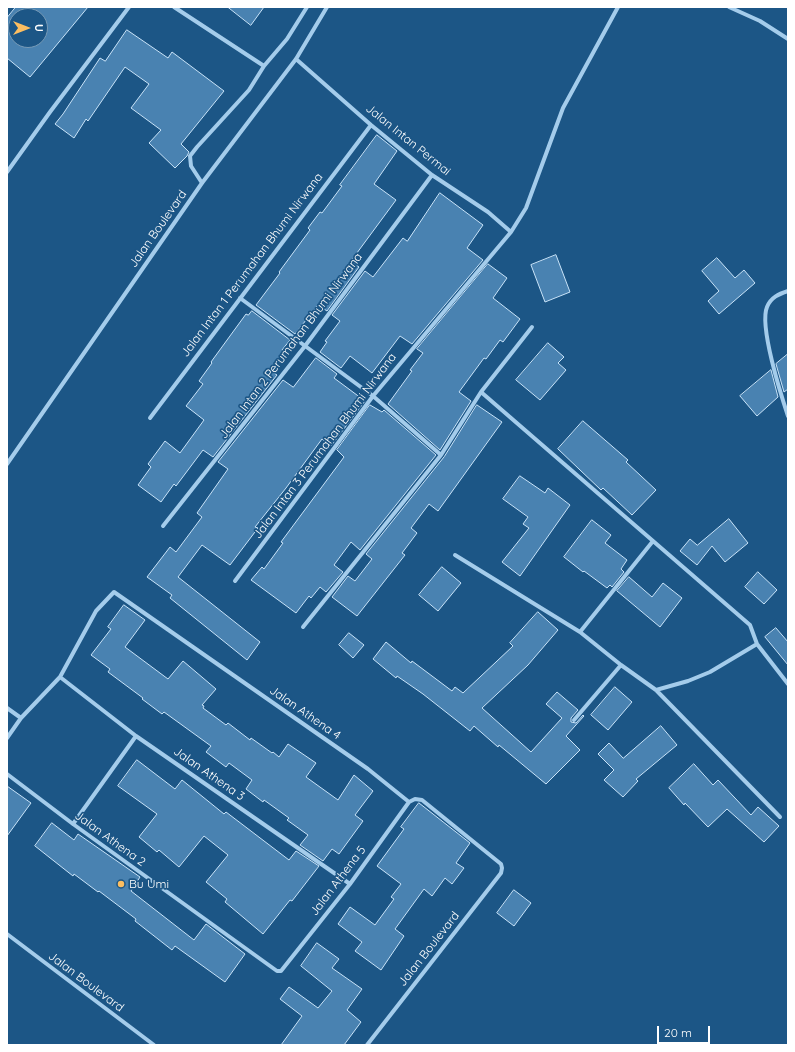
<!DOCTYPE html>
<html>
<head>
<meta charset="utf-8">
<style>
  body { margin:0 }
  #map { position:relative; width:795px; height:1052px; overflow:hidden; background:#1c5686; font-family:Quicksand,sans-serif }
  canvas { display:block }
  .frame { position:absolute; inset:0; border:8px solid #fff; pointer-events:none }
  .north { position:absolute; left:8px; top:8px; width:40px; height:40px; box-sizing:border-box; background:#1c5686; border:1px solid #779ab6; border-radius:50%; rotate:90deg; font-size:11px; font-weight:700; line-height:16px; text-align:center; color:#fff }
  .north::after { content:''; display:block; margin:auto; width:14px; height:18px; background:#fcbe61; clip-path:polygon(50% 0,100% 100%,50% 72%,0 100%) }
  .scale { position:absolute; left:657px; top:1026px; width:53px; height:18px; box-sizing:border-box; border:2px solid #fff; border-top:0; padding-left:5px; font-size:12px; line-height:14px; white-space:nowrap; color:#fff; -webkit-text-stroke:3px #1c5686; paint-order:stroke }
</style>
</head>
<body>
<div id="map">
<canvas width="795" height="1052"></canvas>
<div class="frame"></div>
<div class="north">U</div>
<div class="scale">20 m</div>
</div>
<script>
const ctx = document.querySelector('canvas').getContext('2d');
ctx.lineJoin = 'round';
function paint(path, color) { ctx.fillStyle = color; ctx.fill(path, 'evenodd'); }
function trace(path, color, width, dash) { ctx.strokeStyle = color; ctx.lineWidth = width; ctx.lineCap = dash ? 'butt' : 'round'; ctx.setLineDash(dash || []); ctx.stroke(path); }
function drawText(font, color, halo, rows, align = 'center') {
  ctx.font = font + ' Quicksand,sans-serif'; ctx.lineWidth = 3.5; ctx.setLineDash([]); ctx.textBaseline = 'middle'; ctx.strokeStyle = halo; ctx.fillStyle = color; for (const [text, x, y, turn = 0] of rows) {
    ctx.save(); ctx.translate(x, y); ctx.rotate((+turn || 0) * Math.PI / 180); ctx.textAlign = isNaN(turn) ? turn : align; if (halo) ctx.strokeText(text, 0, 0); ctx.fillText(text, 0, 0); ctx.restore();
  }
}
const building = new Path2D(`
  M 16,7 L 88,7 L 30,77 L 7,58 L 7,18 ZM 16,16 L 40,16 L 40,40 L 16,40 Z
  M 228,7 L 264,7 L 251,25 Z
  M 127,30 L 168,58 L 172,52 L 224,91 L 181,144 L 189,152 L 187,156 L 175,168 L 149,143 L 161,130 L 131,108 L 149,84 L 125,67 L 88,121 L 86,119 L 74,138 L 55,124 L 63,114 L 100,58 L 105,61 Z
  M 377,135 L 397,151 L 374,184 L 396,200 L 351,261 L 359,267 L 327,311 L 318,305 L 295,334 L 256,305 L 280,273 L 279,272 L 310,230 L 308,228 L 320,212 L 322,213 L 342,186 L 340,185 Z
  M 440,193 L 483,225 L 467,248 L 483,260 L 412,344 L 400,336 L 372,373 L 350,356 L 341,368 L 320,352 L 327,342 L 325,341 L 340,321 L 332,315 L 365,271 L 373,277 L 403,238 L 407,241 Z
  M 556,255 L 570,292 L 545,302 L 531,265 Z
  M 717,258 L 735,278 L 744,270 L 755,283 L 719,314 L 708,301 L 719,291 L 702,271 Z
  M 488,264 L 507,278 L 493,298 L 520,319 L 503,342 L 500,340 L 486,359 L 484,358 L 459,392 L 471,401 L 440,450 L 388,404 L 412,371 L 410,370 L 423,353 L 417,349 Z
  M 252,311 L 290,340 L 282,350 L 285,353 L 271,371 L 277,375 L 213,457 L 203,450 L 176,486 L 174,484 L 161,502 L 138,485 L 151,467 L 148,464 L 165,441 L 180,453 L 204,420 L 186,406 L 203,384 L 199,381 L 212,363 L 211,362 L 246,314 L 248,315 Z
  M 548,343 L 564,357 L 558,363 L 566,370 L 540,400 L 516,380 Z
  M 788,354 L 788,389 L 784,392 L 776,364 Z
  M 316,358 L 337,374 L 334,378 L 365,401 L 331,446 L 322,439 L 286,488 L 255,527 L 258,528 L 230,565 L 202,545 L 178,577 L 260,642 L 247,660 L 170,598 L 172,595 L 147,577 L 170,547 L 176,552 L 202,517 L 197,513 L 228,469 L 218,462 L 283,380 L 293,387 Z
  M 771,370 L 778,397 L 757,416 L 740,396 Z
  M 370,405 L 382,412 L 384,410 L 436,455 L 360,550 L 351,542 L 334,565 L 343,572 L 326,592 L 320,587 L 311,598 L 309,596 L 296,613 L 251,580 L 262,567 L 264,569 L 283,543 L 281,542 L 344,457 L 337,450 Z
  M 477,405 L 502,422 L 438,511 L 429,504 L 411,528 L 417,533 L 402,553 L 405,555 L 357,616 L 332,597 L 348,576 L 355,581 L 372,559 L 366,554 L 444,457 Z
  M 583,421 L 628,460 L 626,462 L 656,490 L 632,515 L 603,488 L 601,490 L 558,449 Z
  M 520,476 L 545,493 L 548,488 L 570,505 L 520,576 L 502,562 L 529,528 L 523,524 L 528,517 L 503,499 Z
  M 729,519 L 748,543 L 725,562 L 712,546 L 697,565 L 680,551 L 690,539 L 697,545 Z
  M 592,520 L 611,535 L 605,543 L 627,560 L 621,569 L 624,572 L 612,587 L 610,585 L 607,588 L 584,571 L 583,572 L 564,557 Z
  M 442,567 L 461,583 L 438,611 L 419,595 Z
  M 758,572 L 777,590 L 764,604 L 745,587 Z
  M 629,577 L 652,597 L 663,583 L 682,598 L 660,627 L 617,591 Z
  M 124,605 L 145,620 L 125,647 L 168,679 L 183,661 L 216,689 L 202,705 L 204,706 L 203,708 L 226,725 L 228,723 L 250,740 L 251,738 L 272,753 L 273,752 L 279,757 L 288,744 L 316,763 L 306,777 L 338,800 L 354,775 L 373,791 L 355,815 L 363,821 L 339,854 L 332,849 L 323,861 L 300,845 L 308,835 L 287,820 L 289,818 L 264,800 L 263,802 L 246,789 L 252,780 L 229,763 L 226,767 L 206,752 L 211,746 L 164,712 L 162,714 L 142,699 L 143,698 L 108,672 L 110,669 L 91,655 L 111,629 L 108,627 Z
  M 538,612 L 558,630 L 528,665 L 482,708 L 531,752 L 562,718 L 546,704 L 557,692 L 578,710 L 571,718 L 571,722 L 576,723 L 583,715 L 584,716 L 566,736 L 580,750 L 546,784 L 499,745 L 498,747 L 474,726 L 470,731 L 423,694 L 397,676 L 396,678 L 373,659 L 386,642 L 411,663 L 412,661 L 452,691 L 455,687 L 463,693 L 513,646 L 510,643 Z
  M 776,628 L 788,642 L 788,665 L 765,637 Z
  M 349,633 L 364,645 L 353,658 L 339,645 Z
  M 615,687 L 632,702 L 608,730 L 591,715 Z
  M 661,726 L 677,745 L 636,779 L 638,781 L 623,797 L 604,780 L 614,770 L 598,754 L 609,743 L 623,758 Z
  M 137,760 L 175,789 L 182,780 L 224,814 L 226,812 L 289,860 L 296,851 L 319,866 L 292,901 L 290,900 L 263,934 L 225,902 L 227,899 L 206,882 L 228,855 L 204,836 L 179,867 L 159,850 L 157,852 L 139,837 L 157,814 L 118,786 Z
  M 694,764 L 713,785 L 718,780 L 751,815 L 758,807 L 779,826 L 764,842 L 727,809 L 708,827 L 685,803 L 684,805 L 669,788 Z
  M 7,786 L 31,803 L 7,836 Z
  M 419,803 L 470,843 L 456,863 L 464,868 L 452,884 L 445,878 L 432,896 L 424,889 L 395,929 L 404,936 L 381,970 L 355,951 L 362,942 L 338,924 L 350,907 L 375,925 L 394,899 L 391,897 L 401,884 L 377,866 L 404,829 L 401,827 Z
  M 52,823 L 74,840 L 78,834 L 140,877 L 131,891 L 194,940 L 206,924 L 245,954 L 225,982 L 175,946 L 172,950 L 135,921 L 136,919 L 99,891 L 98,892 L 74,874 L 73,876 L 35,846 Z
  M 514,890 L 531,903 L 514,926 L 497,913 Z
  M 317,943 L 339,959 L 332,968 L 362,989 L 347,1010 L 361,1022 L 344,1045 L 281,1045 L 302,1016 L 280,999 L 289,987 L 318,1008 L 332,991 L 301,966 Z`);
paint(building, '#4982b1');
trace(building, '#c9e3f8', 1);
trace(new Path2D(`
  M 174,7 L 264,66
  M 729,7 L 760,21 L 788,39
  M 296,59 L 371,125 L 432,175 L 488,212 L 511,232
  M 7,172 L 50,112 L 129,7
  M 202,183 L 191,166 L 190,156 L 197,147 L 249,90 L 264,66 L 287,39 L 307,7
  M 788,291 C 779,294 771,297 767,307 C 759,326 781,395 788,416
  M 240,298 L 373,396 L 441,455
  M 481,392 L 750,625 L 757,644 L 788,684
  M 150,418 L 371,125
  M 7,464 L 202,183 L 296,59 L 327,7
  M 163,526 L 305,346 L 432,175
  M 455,555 L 580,632 L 621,665 L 656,690 L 780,817
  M 235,581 L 373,396 L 511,232 L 526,208 L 563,108 L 618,7
  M 303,627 L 441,455 L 481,392 L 532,327
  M 580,632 L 653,541
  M 60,677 L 136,736 L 350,884
  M 656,690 L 688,681 L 710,672 L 757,644
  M 7,708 L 21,718
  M 574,720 L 621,665
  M 7,738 L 21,718 L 60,677 L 96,611 L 114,592 L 368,769 L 409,802 L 415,799 L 422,800 L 501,864 L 502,868 L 501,873 L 367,1045
  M 7,774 L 73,824 L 277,971 L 281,971 L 350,884 L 409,802
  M 73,824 L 136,736
  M 7,934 L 154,1045`), '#a4cceb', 4);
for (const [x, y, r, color] of [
  [121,884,4,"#fcbe61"]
]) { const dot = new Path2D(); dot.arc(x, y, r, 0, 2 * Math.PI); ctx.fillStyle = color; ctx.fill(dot); trace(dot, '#1c5686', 1.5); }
drawText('12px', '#fff', '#1c5686', [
  ["Jalan Intan Permai",408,140,39],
  ["Jalan Boulevard",158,229,-55],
  ["Jalan Intan 1 Perumahan Bhumi Nirwana",252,265,-53],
  ["Jalan Intan 2 Perumahan Bhumi Nirwana",291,346,-53],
  ["Jalan Intan 3 Perumahan Bhumi Nirwana",325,446,-53],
  ["Jalan Athena 4",305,713,35],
  ["Jalan Athena 3",209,774,35],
  ["Jalan Athena 2",110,839,36],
  ["Jalan Athena 5",338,881,-53],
  ["Jalan Boulevard",429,949,-52],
  ["Jalan Boulevard",86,982,37]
]);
drawText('12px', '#fff', '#1c5686', [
  ["Bu Umi",129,884]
], 'left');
</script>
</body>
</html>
